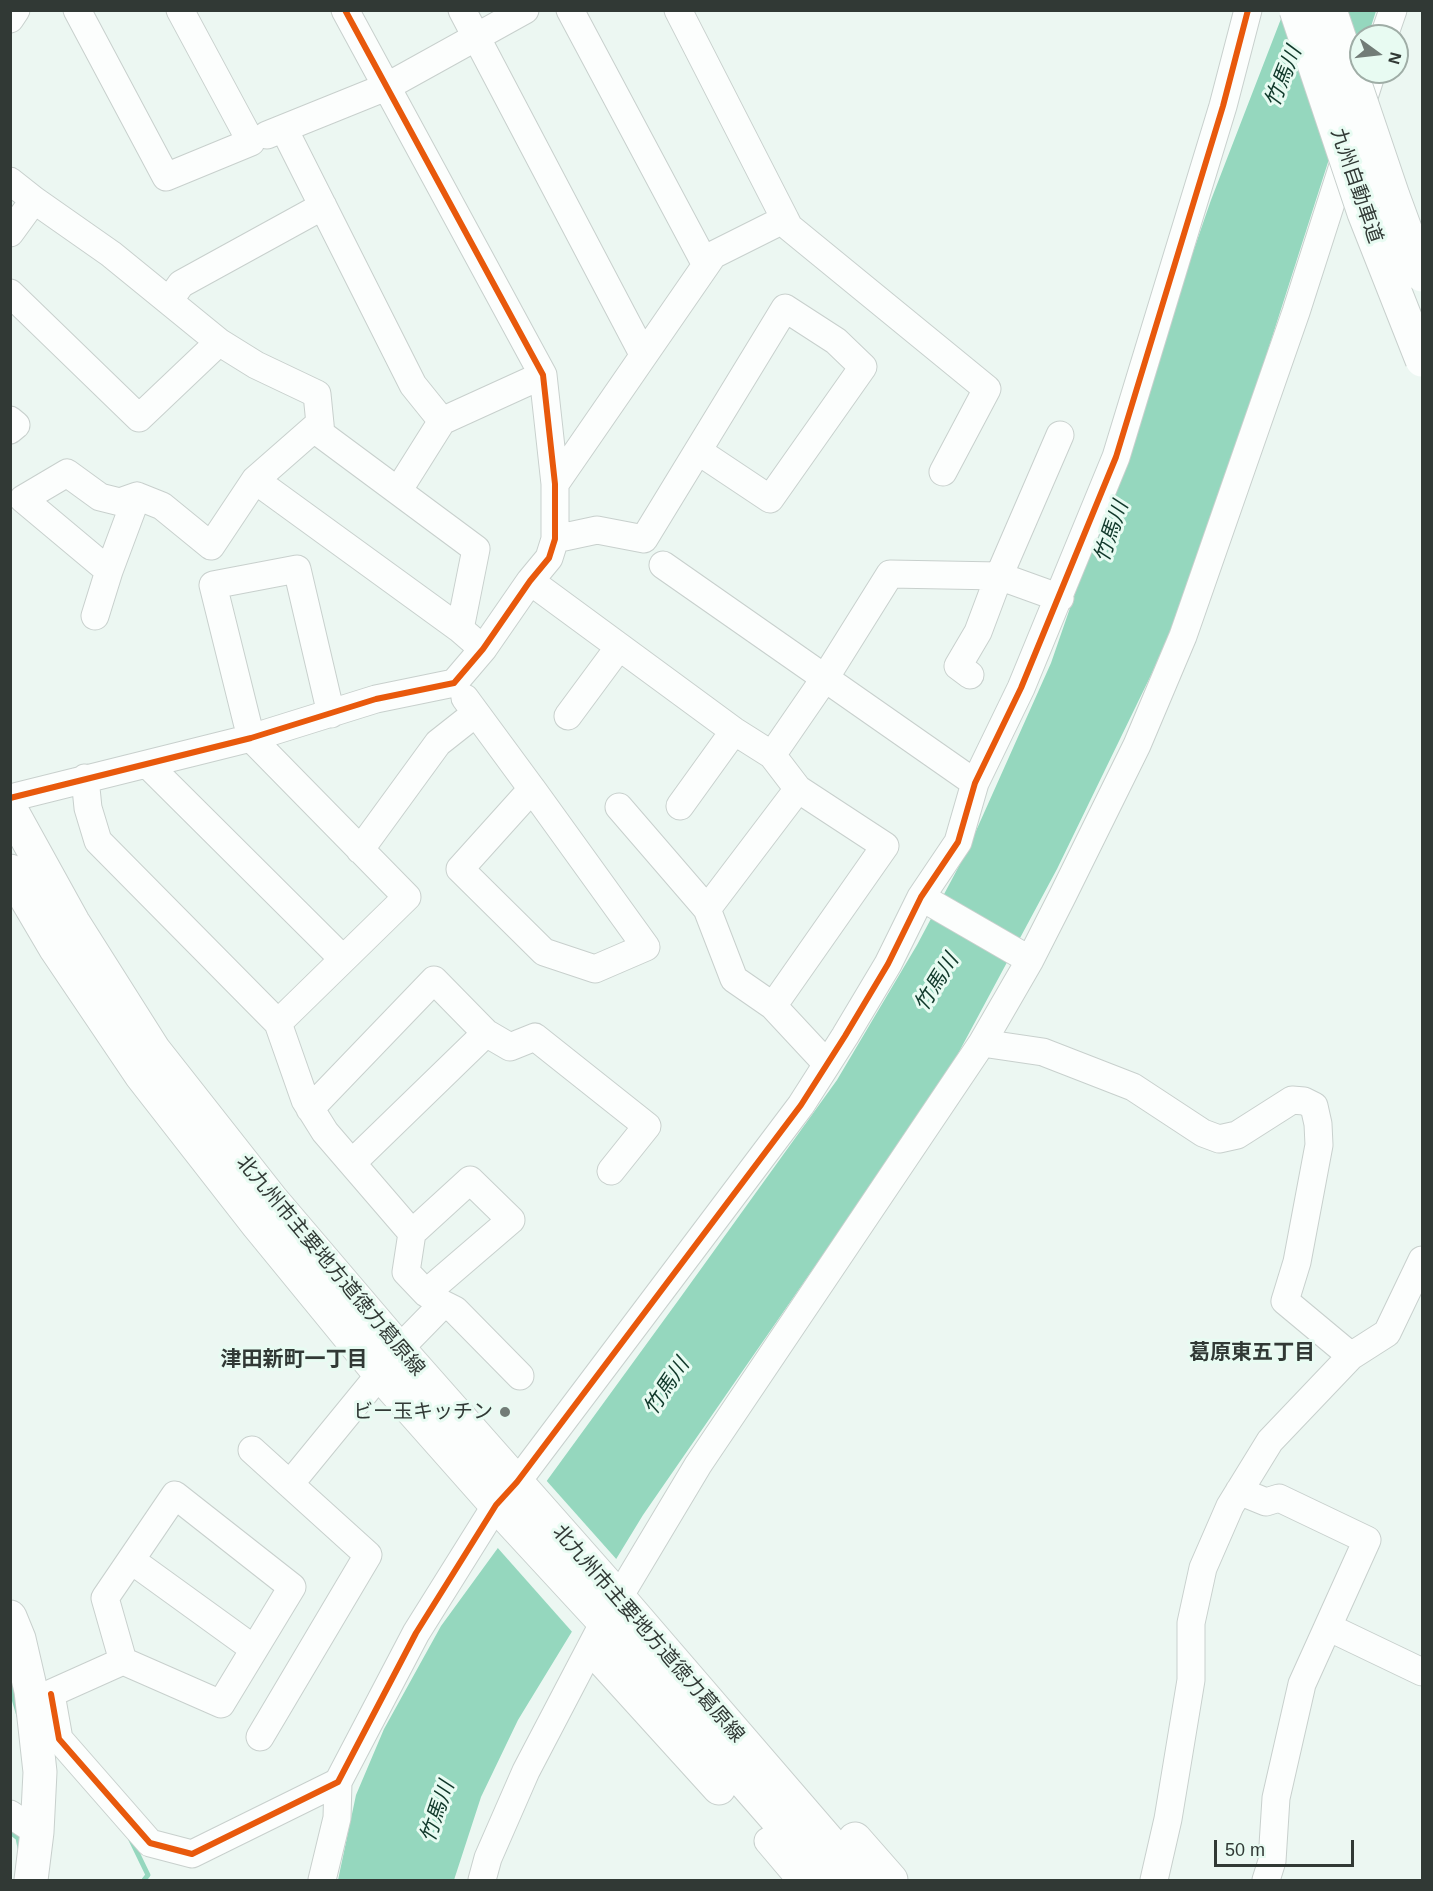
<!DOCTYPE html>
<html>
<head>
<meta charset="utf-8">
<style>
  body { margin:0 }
  #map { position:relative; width:1433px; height:1891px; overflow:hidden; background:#ecf7f2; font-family:Helvetica,sans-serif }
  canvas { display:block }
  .frame { position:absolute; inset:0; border:12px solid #313935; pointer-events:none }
  .north { position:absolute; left:1349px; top:24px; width:60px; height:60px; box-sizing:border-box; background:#e8fbf2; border:2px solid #9fada6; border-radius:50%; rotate:105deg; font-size:16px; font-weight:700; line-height:24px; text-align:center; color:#313935 }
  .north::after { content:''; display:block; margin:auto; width:21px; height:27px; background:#727c77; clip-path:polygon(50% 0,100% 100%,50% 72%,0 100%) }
  .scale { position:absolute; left:1214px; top:1840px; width:140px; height:27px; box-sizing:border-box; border:3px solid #313935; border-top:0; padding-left:8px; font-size:18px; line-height:21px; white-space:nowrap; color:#313935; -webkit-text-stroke:4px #e8fbf2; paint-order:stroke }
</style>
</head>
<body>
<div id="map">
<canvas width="1433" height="1891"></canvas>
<div class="frame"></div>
<div class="north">N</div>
<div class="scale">50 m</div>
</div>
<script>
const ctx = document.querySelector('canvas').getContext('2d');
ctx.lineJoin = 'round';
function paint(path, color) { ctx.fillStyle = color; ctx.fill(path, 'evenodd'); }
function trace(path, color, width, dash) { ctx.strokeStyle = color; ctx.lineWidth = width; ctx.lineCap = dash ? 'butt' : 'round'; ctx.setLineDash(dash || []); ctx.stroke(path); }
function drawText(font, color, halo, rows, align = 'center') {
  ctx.font = font + ' Helvetica,"Noto Sans JP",sans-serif'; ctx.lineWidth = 6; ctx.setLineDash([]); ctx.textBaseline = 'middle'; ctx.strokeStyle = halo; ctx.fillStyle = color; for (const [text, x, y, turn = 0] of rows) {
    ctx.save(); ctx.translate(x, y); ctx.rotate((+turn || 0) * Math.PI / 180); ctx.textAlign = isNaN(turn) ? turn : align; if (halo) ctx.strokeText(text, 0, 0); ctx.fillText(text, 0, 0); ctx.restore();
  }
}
paint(new Path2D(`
  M 1284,11 L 1376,11 L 1368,36 L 1361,36 L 1361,59 L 1244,425 L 1181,606 L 1152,673 L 1057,869 L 945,1078 L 643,1515 L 518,1720 L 481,1797 L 454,1880 L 338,1880 L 356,1795 L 384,1729 L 441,1626 L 680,1298 L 837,1080 L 917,945 L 967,851 L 1051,663 L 1211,200 Z`), '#95d7be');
paint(new Path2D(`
  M 545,1479 L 618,1561 L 574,1634 L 496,1546 Z`), '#ecf7f2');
trace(new Path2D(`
  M 10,1685 L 19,1716
  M 10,1832 L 18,1838 L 20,1848
  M 131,1840 L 148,1875 L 144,1880`), '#95d7be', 5);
const minor = new Path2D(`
  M 77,10 L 166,177 L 251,142 L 180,10
  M 462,10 L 643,354
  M 570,10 L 706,265
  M 10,19 L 16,10
  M 1384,36 L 1393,10
  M 1359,113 L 1372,72
  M 284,129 L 413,385 L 442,421 L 543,375
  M 267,135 L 386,87 L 525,10
  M 10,181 L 34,200 L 111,254 L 219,342 L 256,365 L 317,394 L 321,434 L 476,549 L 460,629 L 483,649
  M 785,219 L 789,227 L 987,389 L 943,472
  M 10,233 L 34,200
  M 10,293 L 139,418 L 219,342
  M 169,301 L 181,284 L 323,206
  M 10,420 L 16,425 L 10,430
  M 255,480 L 460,629
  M 555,484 L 713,255 L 785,219 L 678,10
  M 398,491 L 442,421
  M 555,539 L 597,530 L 644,539 L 785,308 L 836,341 L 863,367 L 770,499 L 698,451
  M 663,565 L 975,783
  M 109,571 L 23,499 L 67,473 L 100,497 L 120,502 L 137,496
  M 530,581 L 734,731 L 772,755 L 825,678 L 890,574 L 999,576 L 1060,598
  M 95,616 L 109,571 L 137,496 L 162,506 L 211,546 L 255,480 L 320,423
  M 970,675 L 958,666 L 978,632 L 999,576 L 1060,435
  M 465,698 L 532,789
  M 568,716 L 619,647
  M 772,755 L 798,789 L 885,846 L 773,1006 L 734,979 L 707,909 L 798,789
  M 147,764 L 343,959
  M 85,778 L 88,808 L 98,841 L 278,1023 L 305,1100 L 325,1132 L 412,1233 L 406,1272 L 426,1293 L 443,1304 L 399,1349 L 380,1374 L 290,1484
  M 532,789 L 646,947 L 595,969 L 544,952 L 460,869 Z
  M 10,798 L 251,738 L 376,699 L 454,683 L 483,649 L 530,581 L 549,558 L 555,539 L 555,484 L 543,375 L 345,10
  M 680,806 L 734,731
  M 619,807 L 707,909
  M 360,850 L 438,743 L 476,713
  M 921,897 L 1030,960
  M 773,1006 L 827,1064
  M 278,1023 L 407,897 L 251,738 L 213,585 L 297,569 L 331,714
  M 486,1033 L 510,1047 L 535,1037 L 647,1126 L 611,1171
  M 982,1043 L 1043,1052 L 1133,1087 L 1203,1133 L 1219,1139 L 1237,1135 L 1292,1100 L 1304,1101 L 1314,1106 L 1318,1124 L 1319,1145 L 1297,1262 L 1285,1301 L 1351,1356
  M 310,1109 L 434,980 L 486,1033 L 352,1163
  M 412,1233 L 470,1180 L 511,1220 L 426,1293
  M 443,1304 L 455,1310 L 520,1376
  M 252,1450 L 368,1555 L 260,1737
  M 1239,1491 L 1266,1502 L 1279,1498 L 1367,1540 L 1302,1684 L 1276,1798 L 1272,1861 L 1266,1880
  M 131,1560 L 254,1649
  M 1328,1627 L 1422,1672
  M 51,1694 L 59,1739 L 150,1843 L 192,1854 L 338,1782 L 416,1633 L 496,1505 L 517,1482 L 801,1105 L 845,1036 L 888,964 L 921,897 L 958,842 L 975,783 L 1021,688 L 1116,457 L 1223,106 L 1248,10
  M 36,1700 L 123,1661 L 221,1704 L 292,1587 L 175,1495 L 105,1598 L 123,1661
  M 10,1814 L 37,1832
  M 768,1841 L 801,1880
  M 322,1880 L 337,1818 L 338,1782
  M 482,1880 L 488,1858 L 526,1771 L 604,1622 L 698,1465 L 982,1043 L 1030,960 L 1062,897 L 1137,745 L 1183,636 L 1296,312 L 1348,150
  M 1154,1880 L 1168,1819 L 1191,1680 L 1191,1623 L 1203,1568 L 1230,1506 L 1270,1441 L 1351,1356 L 1387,1333 L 1422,1260`);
const major = new Path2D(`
  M 10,808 L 73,922 L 154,1050 L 272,1200 L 399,1349 L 619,1598 L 862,1880
  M 10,871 L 56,949 L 141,1075 L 258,1225 L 380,1374 L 496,1505 L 604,1622 L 830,1880
  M 10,1617 L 19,1639 L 31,1691 L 40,1772 L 37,1832 L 31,1880
  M 604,1622 L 602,1659 L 719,1788
  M 855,1839 L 891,1880`);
trace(minor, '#c8d0cd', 29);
trace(major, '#c8d0cd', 35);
trace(minor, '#fcfefd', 27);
trace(major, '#fcfefd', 33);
const highwayBridge = new Path2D(`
  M 1296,10 L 1364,213 L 1422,360
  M 1330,10 L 1393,196 L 1422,275`);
trace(highwayBridge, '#c8d0cd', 35, []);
trace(highwayBridge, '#fcfefd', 33);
trace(new Path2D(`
  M 10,798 L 251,738 L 376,699 L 454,683 L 483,649 L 530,581 L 549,558 L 555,539 L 555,484 L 543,375 L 345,10
  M 51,1694 L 59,1739 L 150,1843 L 192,1854 L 338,1782 L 416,1633 L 496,1505 L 517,1482 L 801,1105 L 845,1036 L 888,964 L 921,897 L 958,842 L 975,783 L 1021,688 L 1116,457 L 1223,106 L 1248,10`), '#e8590c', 6);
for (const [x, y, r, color] of [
  [505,1412,6,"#727c77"]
]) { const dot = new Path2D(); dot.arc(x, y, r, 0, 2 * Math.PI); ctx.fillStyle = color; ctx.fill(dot); trace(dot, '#e8fbf2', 2); }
drawText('20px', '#313935', '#e8fbf2', [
  ["九州自動車道",1356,186,71],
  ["北九州市主要地方道徳力葛原線",330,1266,50],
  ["北九州市主要地方道徳力葛原線",648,1634,49]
]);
drawText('20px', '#313935', '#e8fbf2', [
  ["ビー玉キッチン",493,1412]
], 'right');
drawText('italic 21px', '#10382a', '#e8fbf2', [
  ["竹馬川",1284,77,-68],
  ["竹馬川",1112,532,-71],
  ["竹馬川",937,983,-58],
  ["竹馬川",667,1387,-56],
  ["竹馬川",438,1812,-71]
]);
drawText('bold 21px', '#313935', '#e8fbf2', [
  ["葛原東五丁目",1252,1353],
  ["津田新町一丁目",294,1360]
]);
</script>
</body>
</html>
